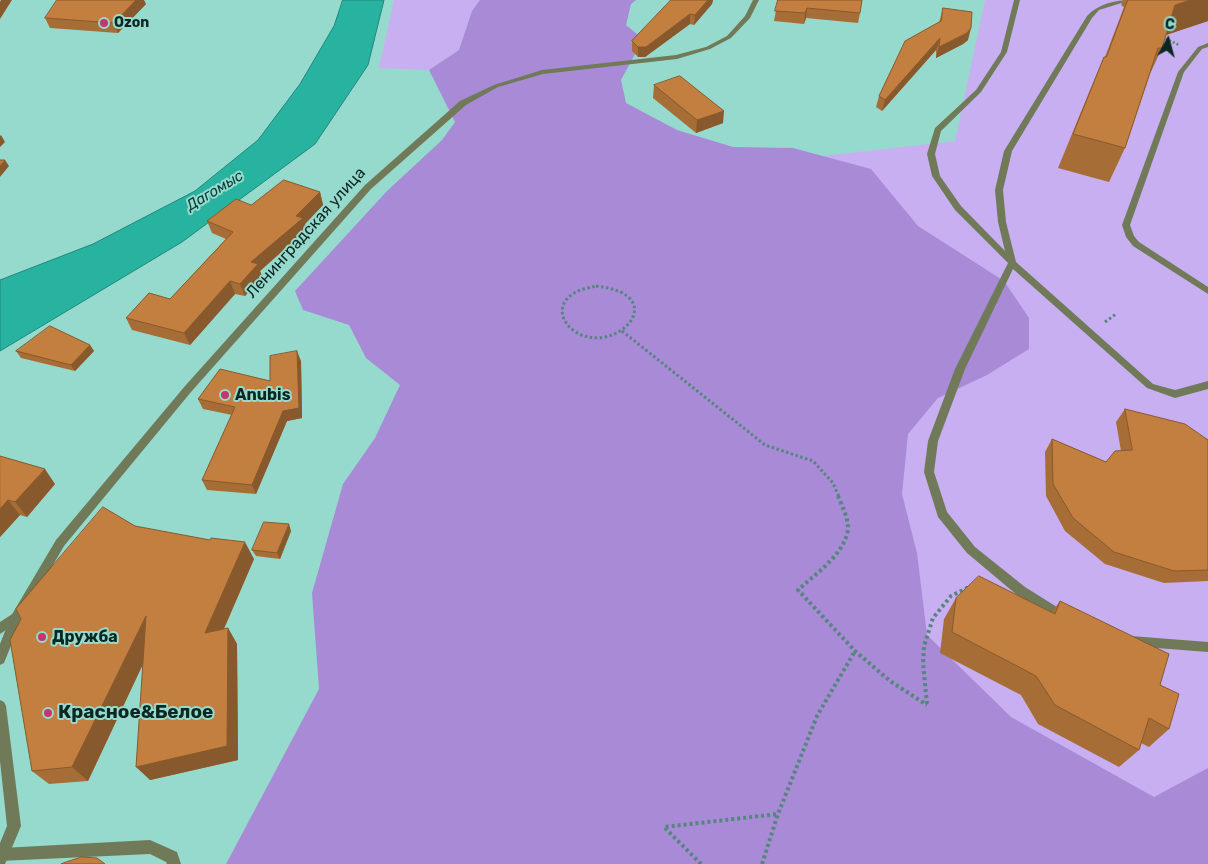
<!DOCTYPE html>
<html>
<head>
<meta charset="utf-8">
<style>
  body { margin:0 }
  #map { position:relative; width:1208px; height:864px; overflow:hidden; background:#96dacd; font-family:Rubik,sans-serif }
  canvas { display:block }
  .north { position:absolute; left:1143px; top:15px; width:50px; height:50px; -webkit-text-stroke:4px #96dacd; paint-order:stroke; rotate:7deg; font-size:14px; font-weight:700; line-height:20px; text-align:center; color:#0a2722 }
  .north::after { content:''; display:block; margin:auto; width:18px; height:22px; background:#0a2722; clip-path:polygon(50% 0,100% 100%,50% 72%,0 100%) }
</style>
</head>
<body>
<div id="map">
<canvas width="1208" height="864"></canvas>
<div class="north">С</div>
</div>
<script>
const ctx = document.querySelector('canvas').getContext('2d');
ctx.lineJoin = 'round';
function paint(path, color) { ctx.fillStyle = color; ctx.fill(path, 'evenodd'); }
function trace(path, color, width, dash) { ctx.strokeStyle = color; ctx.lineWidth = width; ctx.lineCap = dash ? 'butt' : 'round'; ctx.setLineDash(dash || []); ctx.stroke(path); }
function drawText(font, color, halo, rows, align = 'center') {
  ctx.font = font + ' Rubik,sans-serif'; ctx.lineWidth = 4; ctx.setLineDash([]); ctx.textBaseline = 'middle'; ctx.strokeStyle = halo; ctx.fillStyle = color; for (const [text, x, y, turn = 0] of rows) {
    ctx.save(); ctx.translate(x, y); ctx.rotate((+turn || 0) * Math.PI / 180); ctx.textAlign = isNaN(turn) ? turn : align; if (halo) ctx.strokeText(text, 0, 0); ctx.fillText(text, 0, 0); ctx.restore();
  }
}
paint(new Path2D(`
  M 394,0 L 480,0 L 472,11 L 459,50 L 429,70 L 379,68 Z
  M 985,0 L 1208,0 L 1208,864 L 297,864 L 595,182 L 955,141 Z`), '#c8aff1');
paint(new Path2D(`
  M 480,0 L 636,0 L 631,4 L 626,25 L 643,39 L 621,80 L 626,103 L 677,130 L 733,147 L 793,148 L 871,169 L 918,226 L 1004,281 L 1029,318 L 1029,349 L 987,375 L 938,398 L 908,434 L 902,494 L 917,553 L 927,635 L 1011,717 L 1154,797 L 1208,768 L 1208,864 L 226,864 L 319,689 L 312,593 L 343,484 L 375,438 L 400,385 L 366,358 L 349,325 L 303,310 L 295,291 L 387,191 L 442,140 L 455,122 L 429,70 L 459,50 L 472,11 Z`), '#a88ad7');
const water = new Path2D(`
  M 343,0 L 384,0 L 368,65 L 315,144 L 182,242 L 0,351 L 0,280 L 93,244 L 195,191 L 258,140 L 300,84 L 334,26 Z`);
paint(water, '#28b2a0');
trace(water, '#1f887a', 1);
trace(new Path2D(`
  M 1162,37 L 1179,45`), '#55867d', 2.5, [2, 2]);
trace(new Path2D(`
  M 596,286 C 676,295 613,360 573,330 C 559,319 558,303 574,293 C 580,289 589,288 596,286 Z
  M 1105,322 L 1116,314
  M 622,331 L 765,445 L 813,461 L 833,483 L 839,497`), '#55867d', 3, [2.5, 2.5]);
trace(new Path2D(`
  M 838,496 C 842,506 851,523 847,534 C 841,557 814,575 798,590 L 855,651 L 890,681 L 927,705
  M 927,704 L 923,663 L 924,646 L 933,618 L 951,596 L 969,587
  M 701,864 L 664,827 L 778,814
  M 762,864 L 778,814 L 817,716 L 855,651`), '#55867d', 4, [3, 3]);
paint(new Path2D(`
  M 1014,0 L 1020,0 L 1007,52 L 981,92 L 941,131 L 935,154 L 940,176 L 961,206 L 1005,251 L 998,222 L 995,190 L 1004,151 L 1087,16 C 1098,4 1115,0 1131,0 L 1099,10 L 1092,18 L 1012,151 L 1003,190 L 1006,222 L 1016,262 L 1153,384 L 1175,390 L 1208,381 L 1208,389 L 1175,398 L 1147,388 L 1013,269 L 965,369 L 938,441 L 934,472 L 947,512 L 975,547 L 1025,587 L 1068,614 L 1070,618 L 1068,622 L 1064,623 L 1017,595 L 967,553 L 938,517 L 924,472 L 928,441 L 955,369 L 1008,263 L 955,210 L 932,176 L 927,154 L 935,128 L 976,90 L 1001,52 Z
  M 1208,43 L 1208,47 L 1202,49 L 1184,72 L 1130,225 L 1134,236 L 1139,242 L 1208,287 L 1208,294 L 1133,246 L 1126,237 L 1122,225 L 1178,72 L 1198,47 Z
  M 17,611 L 21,612 L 23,616 L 21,620 L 0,634 L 0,622 Z
  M 1131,636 L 1208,642 L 1208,652 L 1131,646 L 1127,645 L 1125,641 L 1127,637 Z
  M 150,840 L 177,852 L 181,864 L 167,864 L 166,862 L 150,854 L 0,861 L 0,849 L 2,848 Z`), '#707a58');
paint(new Path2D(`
  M 753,0 L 759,0 L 750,18 L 731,38 L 710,49 L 677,59 L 543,74 L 498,87 L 466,105 L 371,189 L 191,392 L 64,546 L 22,618 L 4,663 L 0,665 L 0,644 L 11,616 L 56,540 L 185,386 L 365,185 L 460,101 L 494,85 L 542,70 L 676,55 L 706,47 L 727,36 L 745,16 Z
  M 0,700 L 4,702 L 6,706 L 21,826 L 5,864 L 0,864 L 0,843 L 7,826 L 0,761 Z`), '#707a58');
paint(new Path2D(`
  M 671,0 L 713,0 L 712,4 L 694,25 L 690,24 L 645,57 L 638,57 L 632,51 L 632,41 Z
  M 778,0 L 860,13 L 858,23 L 806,18 L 804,24 L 774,21 Z
  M 1123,0 L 1208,0 L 1208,21 L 1166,35 L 1162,48 L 1150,74 L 1125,148 L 1109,182 L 1058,168 L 1090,90 L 1104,57 L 1105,57 L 1124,7 L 1121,5 Z
  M 146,4 L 118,33 L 50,28 L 45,18 Z
  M 943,8 L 968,40 L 963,44 L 936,58 L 936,50 L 882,111 L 876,107 L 879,96 L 939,23 Z
  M 654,85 L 723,123 L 696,133 L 653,98 Z
  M 320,192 L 323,205 L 305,224 L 306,230 L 260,271 L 262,276 L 245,296 L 235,294 L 190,345 L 132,330 L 126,318 L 170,299 L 226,239 L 212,233 L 207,221 L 251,205 Z
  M 90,345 L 94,351 L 75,371 L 21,358 L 16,351 Z
  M 301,361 L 302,418 L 287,421 L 256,494 L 207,490 L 202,480 L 232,415 L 203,409 L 198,399 L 270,381 Z
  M 1125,409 L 1208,440 L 1208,581 L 1164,583 L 1105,564 L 1065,531 L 1046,496 L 1045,452 L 1052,439 L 1106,462 L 1121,451 L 1116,422 Z
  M 0,456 L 55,484 L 27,517 L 20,515 L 0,537 Z
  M 135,526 L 254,559 L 224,629 L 228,628 L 237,644 L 238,760 L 150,780 L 143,664 L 88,781 L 49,784 L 32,771 Z
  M 291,531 L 280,559 L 256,556 L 252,550 Z
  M 956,598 L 1052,612 L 1060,601 L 1160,685 L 1169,729 L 1149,747 L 1141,743 L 1139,750 L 1119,767 L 1038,724 L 1021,695 L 940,653 L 944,619 Z`), '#a76d36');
paint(new Path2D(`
  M 1,0 L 12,0 L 0,19 L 0,2 Z
  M 136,0 L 144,0 L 146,4 L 118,33 L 114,23 Z
  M 708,0 L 713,0 L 712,4 L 694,25 L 695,15 Z
  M 1191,0 L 1208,0 L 1208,21 L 1160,37 L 1175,5 Z
  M 807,8 L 806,18 L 804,24 L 805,13 Z
  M 690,14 L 690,24 L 645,57 L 638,57 L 638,47 Z
  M 971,28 L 968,40 L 963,44 L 936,58 L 939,47 Z
  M 940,38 L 936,50 L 882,111 L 885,100 Z
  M 724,111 L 723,123 L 696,133 L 697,120 Z
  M 1,135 L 5,142 L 0,147 L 0,136 Z
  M 5,160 L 9,166 L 0,177 L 0,166 Z
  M 320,192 L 323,205 L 305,224 L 306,230 L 260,271 L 262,276 L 245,296 L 240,284 L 251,262 Z
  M 230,281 L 235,294 L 190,345 L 184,333 Z
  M 90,345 L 94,351 L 75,371 L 71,365 Z
  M 297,351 L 301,361 L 302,418 L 287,421 L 256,494 L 252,485 Z
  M 45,469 L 55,484 L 27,517 L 15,502 Z
  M 8,500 L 20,515 L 0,537 L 0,509 Z
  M 289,524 L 291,531 L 280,559 L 277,553 Z
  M 245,542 L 254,559 L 215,649 L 205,633 Z
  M 146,616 L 158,632 L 88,781 L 72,767 Z
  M 228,628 L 237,644 L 238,760 L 150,780 L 136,767 Z`), '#88592c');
const building = new Path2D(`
  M 57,0 L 136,0 L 114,23 L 45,18 Z
  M 671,0 L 708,0 L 695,15 L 690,14 L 646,47 L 638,47 L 632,41 Z
  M 778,0 L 862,0 L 860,13 L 807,8 L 805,13 L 775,11 Z
  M 1128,0 L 1191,0 L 1175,5 L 1162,48 L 1158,48 L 1125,148 L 1073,134 L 1104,57 L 1106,57 Z
  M 943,8 L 972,12 L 971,28 L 967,33 L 939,47 L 940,38 L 885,100 L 879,96 L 905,41 L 941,21 Z
  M 680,76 L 724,111 L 697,120 L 654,85 Z
  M 0,160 L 5,160 L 0,166 Z
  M 284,180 L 320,192 L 296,216 L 303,218 L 251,262 L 258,264 L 240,284 L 230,281 L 184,333 L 126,318 L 149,293 L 170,299 L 233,232 L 207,221 L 236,199 L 251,205 Z
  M 50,326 L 90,345 L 71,365 L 16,351 Z
  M 297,351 L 299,408 L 283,411 L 252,485 L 202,480 L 235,407 L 198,399 L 220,369 L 270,381 L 270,356 Z
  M 1125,409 L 1185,424 L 1208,440 L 1208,570 L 1174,571 L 1114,552 L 1073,518 L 1053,484 L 1052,439 L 1106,462 L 1115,451 L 1132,450 Z
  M 0,456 L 45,469 L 15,502 L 8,500 L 0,509 Z
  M 103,507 L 135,526 L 210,540 L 211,538 L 245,542 L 205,633 L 228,628 L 227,746 L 136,767 L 146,616 L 72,767 L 32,771 L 10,640 L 21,619 L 16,609 Z
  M 264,522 L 289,524 L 277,553 L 252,550 Z
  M 979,576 L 1055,614 L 1060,601 L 1169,654 L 1160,685 L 1179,694 L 1169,729 L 1149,718 L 1139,750 L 1055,705 L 1036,676 L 952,632 L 956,598 Z
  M 82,857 L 97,858 L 105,864 L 61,864 L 66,862 Z`);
paint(building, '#c27f3f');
trace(building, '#88592c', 1);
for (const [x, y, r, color] of [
  [104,23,5,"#c3376d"],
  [225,395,5,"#c3376d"],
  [42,637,5,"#c3376d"],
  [48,713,5,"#c3376d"]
]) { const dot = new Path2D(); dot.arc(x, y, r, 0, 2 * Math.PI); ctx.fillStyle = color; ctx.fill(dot); trace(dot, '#96dacd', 2); }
drawText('bold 14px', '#0a2722', '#96dacd', [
  ["Ozon",114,23]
], 'left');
drawText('italic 15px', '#023e37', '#96dacd', [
  ["Дагомыс",215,191,-31]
]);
drawText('16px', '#0a2722', '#96dacd', [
  ["Ленинградская улица",306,233,-48]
]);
drawText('bold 16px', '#0a2722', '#96dacd', [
  ["Anubis",235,395],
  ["Дружба",52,637]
], 'left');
drawText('bold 19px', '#0a2722', '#96dacd', [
  ["Красное&Белое",58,713]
], 'left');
</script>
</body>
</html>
